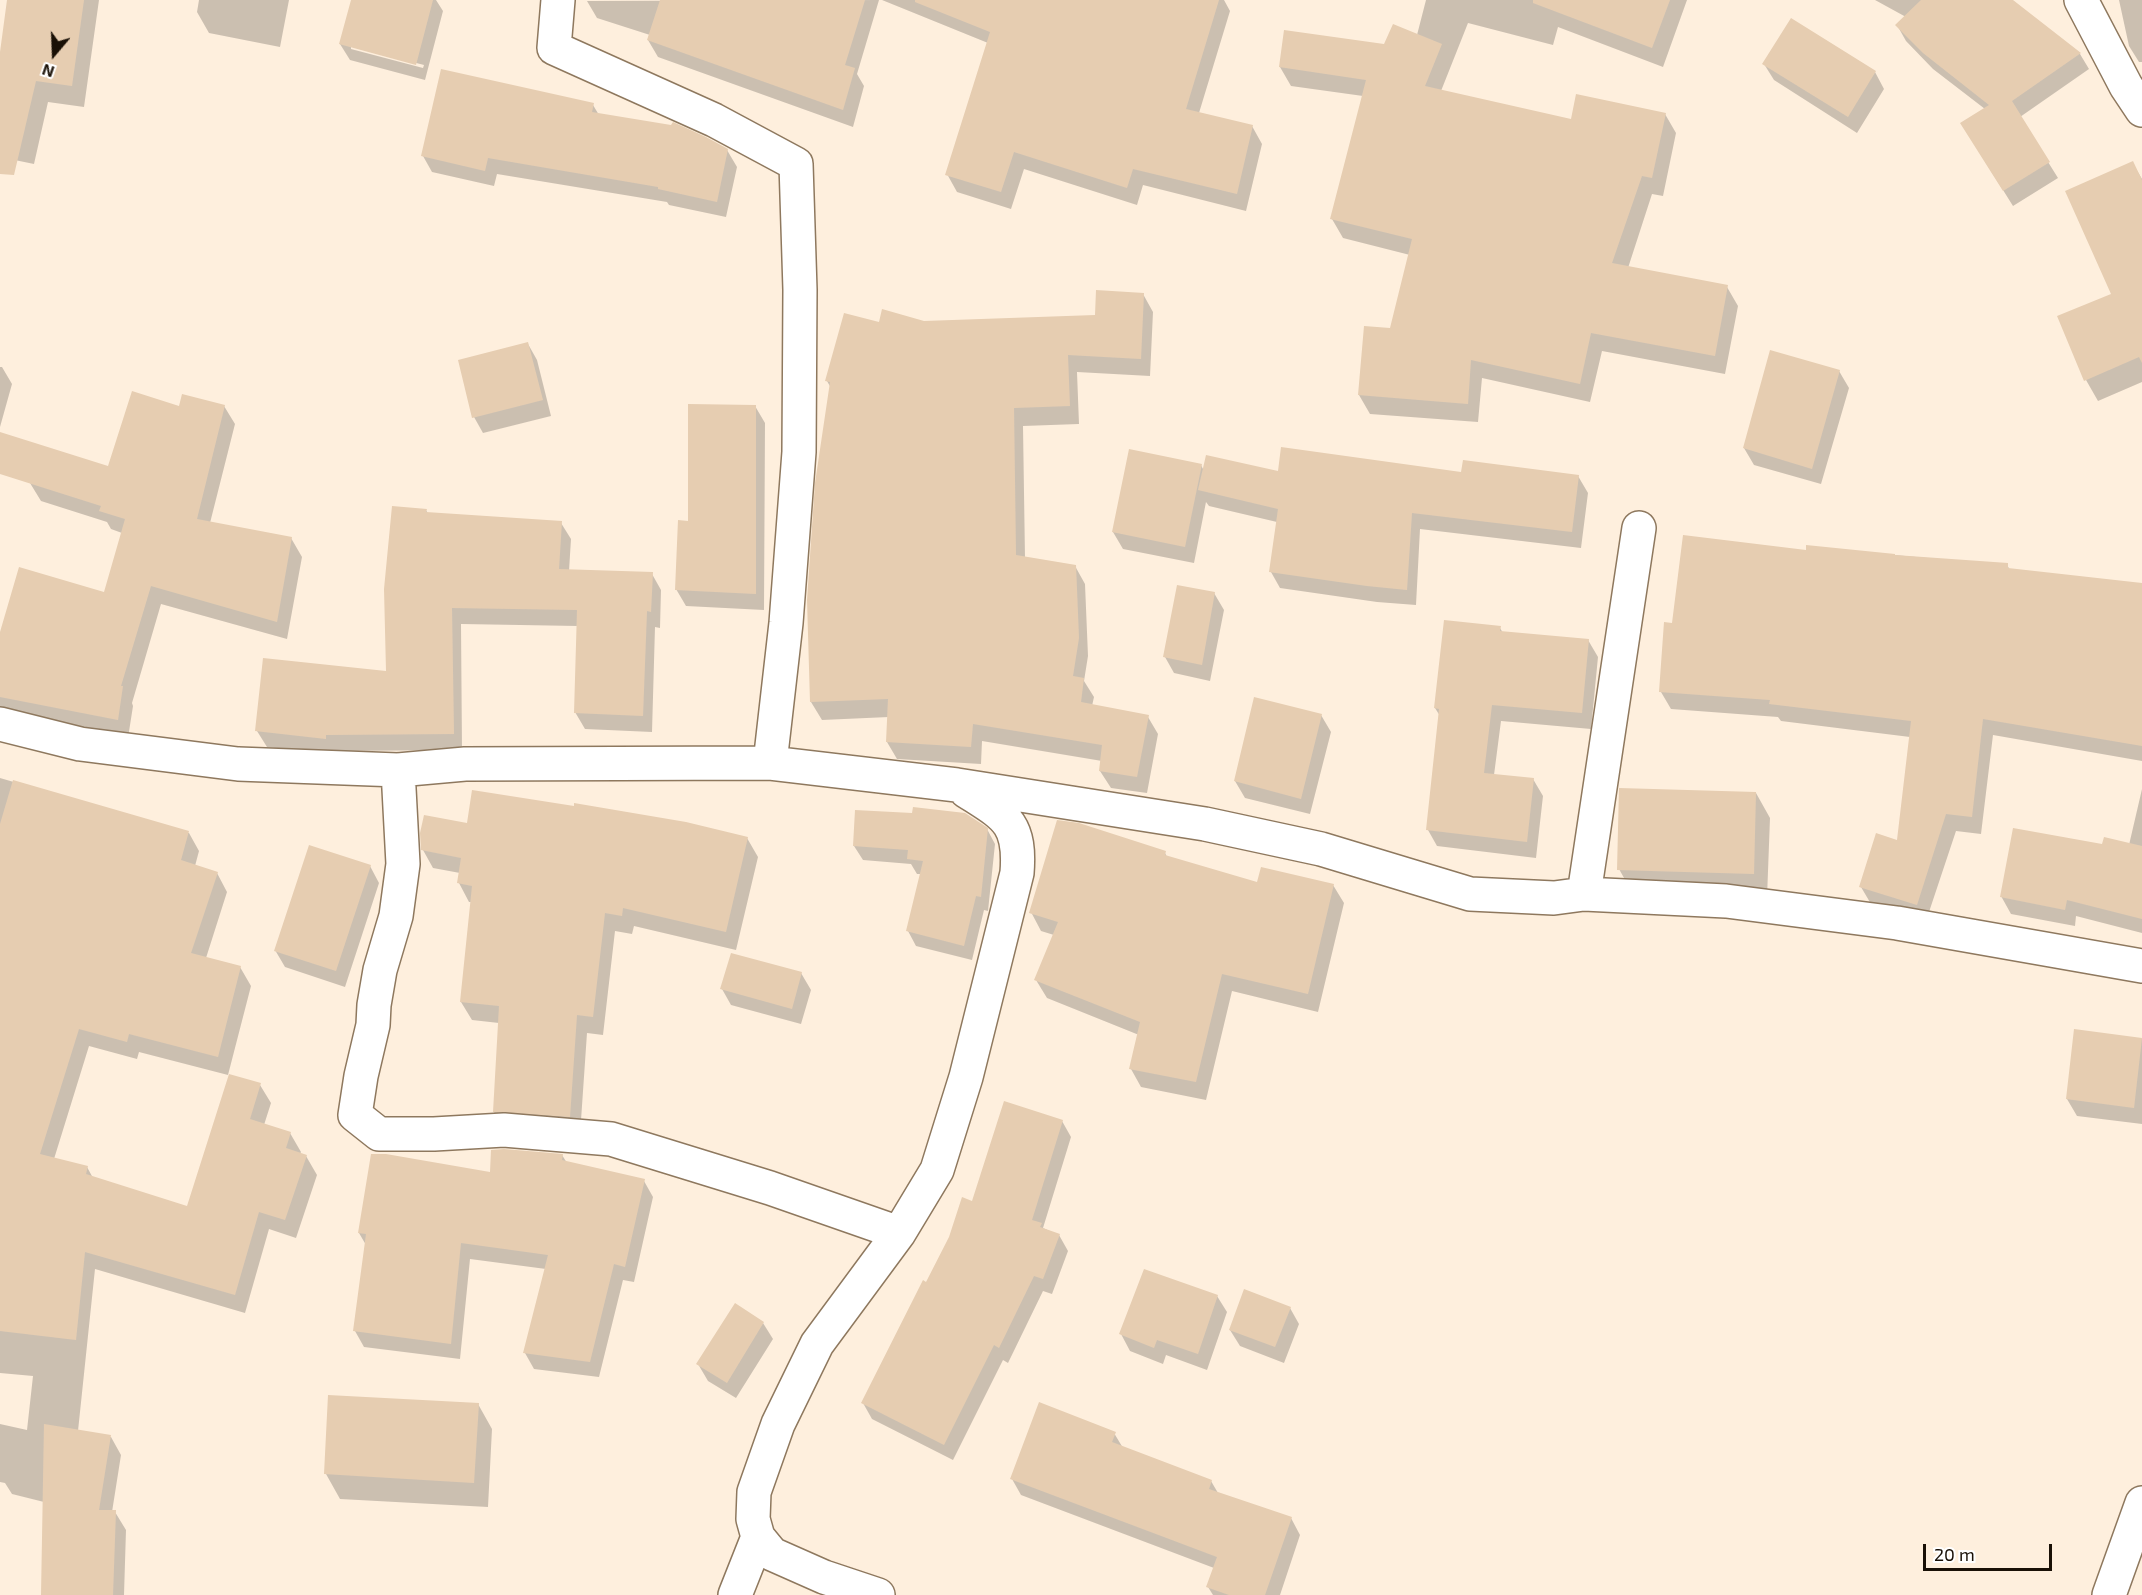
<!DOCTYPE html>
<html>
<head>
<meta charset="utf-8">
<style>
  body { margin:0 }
  #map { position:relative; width:2142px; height:1595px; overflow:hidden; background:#feefdd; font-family:"Exo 2",sans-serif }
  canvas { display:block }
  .north { position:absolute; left:24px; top:24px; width:60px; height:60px; -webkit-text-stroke:4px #fff; paint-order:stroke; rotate:199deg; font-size:16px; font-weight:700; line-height:24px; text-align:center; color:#191006 }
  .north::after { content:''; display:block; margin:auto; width:21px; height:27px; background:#191006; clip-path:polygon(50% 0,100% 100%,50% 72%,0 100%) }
  .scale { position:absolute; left:1923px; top:1544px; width:129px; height:27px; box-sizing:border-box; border:3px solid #191006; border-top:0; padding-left:8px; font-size:18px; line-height:21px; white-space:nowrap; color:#191006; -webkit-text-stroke:4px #fff; paint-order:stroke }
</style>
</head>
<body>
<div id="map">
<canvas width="2142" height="1595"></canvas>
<div class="north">N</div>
<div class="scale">20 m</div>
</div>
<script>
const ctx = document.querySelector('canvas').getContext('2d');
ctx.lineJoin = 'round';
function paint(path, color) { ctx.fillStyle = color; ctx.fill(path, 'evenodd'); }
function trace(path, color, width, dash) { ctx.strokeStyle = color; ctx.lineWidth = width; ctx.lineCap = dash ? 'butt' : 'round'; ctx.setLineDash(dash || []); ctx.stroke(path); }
paint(new Path2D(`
  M 9,0 L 99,0 L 84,107 L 48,102 L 34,164 L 0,157 L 0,63 Z
  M 199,0 L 289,0 L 280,47 L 209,33 L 197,12 Z
  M 352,0 L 436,0 L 443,11 L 425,80 L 350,60 L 340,44 ZM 351,46 L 424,65 L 423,68 L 351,49 Z
  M 879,0 L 857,74 L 864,86 L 853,127 L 658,57 L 648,40 L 650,35 L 597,18 L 587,1 Z
  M 882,0 L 1224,0 L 1230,11 L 1199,113 L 1252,126 L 1262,144 L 1246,211 L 1143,185 L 1137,205 L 1024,169 L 1011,209 L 957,192 L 947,174 L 988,43 Z
  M 1426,0 L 1687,0 L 1663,67 L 1558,27 L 1553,45 L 1468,23 L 1441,91 L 1572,121 L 1665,114 L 1676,133 L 1663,196 L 1652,194 L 1628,268 L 1727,287 L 1738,306 L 1725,374 L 1602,351 L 1590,402 L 1482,378 L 1478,422 L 1370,414 L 1359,395 L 1391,329 L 1410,255 L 1343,238 L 1332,219 L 1363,96 L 1291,86 L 1280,67 L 1385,46 L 1417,35 Z
  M 1875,0 L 2011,0 L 2080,54 L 2089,69 L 2020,117 L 2058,178 L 2013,206 L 1971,139 L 1985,109 L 1933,69 L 1906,41 L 1897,25 L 1906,17 Z
  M 2119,0 L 2142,0 L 2142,62 L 2139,62 L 2129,46 Z
  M 1764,64 L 1875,72 L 1884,89 L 1857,133 L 1774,80 Z
  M 593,105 L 599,115 L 727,150 L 737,167 L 726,217 L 669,205 L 667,202 L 497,174 L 494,186 L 432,172 L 423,156 Z
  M 2132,162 L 2142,179 L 2142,382 L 2098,401 L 2086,380 L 2113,295 Z
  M 1143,294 L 1153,312 L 1150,376 L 1077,372 L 1079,424 L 1023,426 L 1025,558 L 1075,566 L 1085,584 L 1088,656 L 1084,681 L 1094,697 L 1092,706 L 1148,717 L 1158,734 L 1147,793 L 1111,788 L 1100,771 L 1102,761 L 982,741 L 981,764 L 897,759 L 887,742 L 889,717 L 822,720 L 811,702 L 808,600 L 831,388 L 827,381 L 880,324 L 1096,317 Z
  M 528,344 L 537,360 L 551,416 L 483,433 L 474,417 Z
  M 0,367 L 2,367 L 12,384 L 0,427 Z
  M 1839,371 L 1849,388 L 1821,484 L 1754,465 L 1744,448 Z
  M 224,406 L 235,424 L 210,523 L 291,538 L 302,557 L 287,639 L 161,604 L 132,703 L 133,706 L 128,738 L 0,713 L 0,637 L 105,594 L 122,533 L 111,529 L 107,522 L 41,501 L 30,483 L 109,468 L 180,408 Z
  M 755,406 L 765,423 L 764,610 L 686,606 L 676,589 L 689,522 Z
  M 1201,465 L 1204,471 L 1578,476 L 1588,493 L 1581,548 L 1420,529 L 1416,605 L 1377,602 L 1280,588 L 1271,572 L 1277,522 L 1209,506 L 1206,502 L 1194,563 L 1123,549 L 1113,532 Z
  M 426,510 L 428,514 L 561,523 L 571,539 L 569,571 L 652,574 L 661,590 L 660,628 L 655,627 L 652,732 L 585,729 L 575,712 L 578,626 L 461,624 L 462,750 L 335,751 L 335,755 L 267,747 L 257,731 L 387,673 Z
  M 1807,552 L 1894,555 L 2007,565 L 2010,570 L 2142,585 L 2142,761 L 1993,735 L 1981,834 L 1956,831 L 1926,921 L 1871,904 L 1861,887 L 1898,842 L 1910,737 L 1781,721 L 1778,717 L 1671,709 L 1661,692 L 1673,624 Z
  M 1214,593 L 1224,610 L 1210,681 L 1174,673 L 1165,657 Z
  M 1500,628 L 1503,633 L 1588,640 L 1598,657 L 1591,729 L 1501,721 L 1494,775 L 1533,779 L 1543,796 L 1536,858 L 1437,846 L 1428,830 L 1440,716 L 1435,708 Z
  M 1321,715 L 1331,732 L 1310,814 L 1245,798 L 1235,781 Z
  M 0,778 L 189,833 L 199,851 L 195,866 L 217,873 L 227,892 L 206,958 L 240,967 L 251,986 L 228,1075 L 139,1052 L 137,1059 L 89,1046 L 54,1159 L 87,1167 L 93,1178 L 188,1208 L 260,1085 L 271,1103 L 264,1125 L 290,1133 L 301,1152 L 300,1154 L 306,1156 L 317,1175 L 296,1238 L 269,1229 L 245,1313 L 95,1269 L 78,1431 L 111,1437 L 121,1455 L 112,1512 L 115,1512 L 126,1530 L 124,1595 L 42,1595 L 44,1502 L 12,1494 L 5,1483 L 0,1482 L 0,1424 L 27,1430 L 33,1376 L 0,1373 Z
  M 2142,789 L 2142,933 L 2076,916 L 2075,926 L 2011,914 L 2001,896 L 2103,846 L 2129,845 Z
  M 1756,793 L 1770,818 L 1767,898 L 1633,894 L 1619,869 Z
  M 468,824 L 747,838 L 758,857 L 736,950 L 634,926 L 632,934 L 615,931 L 603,1035 L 587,1033 L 580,1135 L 505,1130 L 494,1112 L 499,1023 L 472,1020 L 461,1002 L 472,902 L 469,902 L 459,883 L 460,873 L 433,868 L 423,850 Z
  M 987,829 L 995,844 L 988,911 L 984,910 L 972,960 L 916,946 L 908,931 L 921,874 L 917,874 L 911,864 L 863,860 L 854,846 Z
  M 1165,853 L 1167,857 L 1258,884 L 1333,885 L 1344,903 L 1318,1012 L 1232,991 L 1206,1100 L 1141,1087 L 1131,1069 L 1139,1035 L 1047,998 L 1036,980 L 1054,935 L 1041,931 L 1031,912 Z
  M 370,866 L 379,883 L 345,987 L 285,967 L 275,950 Z
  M 801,973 L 811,990 L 801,1024 L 731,1005 L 722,989 Z
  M 2076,1031 L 2142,1039 L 2142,1124 L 2077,1116 L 2067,1099 Z
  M 1062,1121 L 1071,1137 L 1043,1228 L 1059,1235 L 1068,1251 L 1052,1294 L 1043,1291 L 1008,1363 L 1003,1360 L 953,1460 L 872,1419 L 863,1403 L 973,1202 Z
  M 562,1155 L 567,1163 L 644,1181 L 653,1197 L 634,1282 L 623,1280 L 599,1377 L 534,1369 L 525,1353 L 546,1269 L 470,1259 L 460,1359 L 364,1347 L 355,1331 L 366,1245 L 359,1233 L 491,1174 Z
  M 1217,1296 L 1227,1312 L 1207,1370 L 1166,1355 L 1163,1364 L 1130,1351 L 1121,1334 Z
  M 1290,1308 L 1299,1324 L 1284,1363 L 1240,1346 L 1230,1330 Z
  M 763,1323 L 773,1339 L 736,1398 L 708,1381 L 698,1364 Z
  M 330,1396 L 478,1404 L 492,1429 L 488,1507 L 340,1499 L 326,1474 Z
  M 1114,1433 L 1123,1448 L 1211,1481 L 1218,1493 L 1291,1518 L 1300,1535 L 1280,1595 L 1213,1595 L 1208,1587 L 1214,1568 L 1021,1495 L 1012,1479 Z`), '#0003');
paint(new Path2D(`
  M 7,0 L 84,0 L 72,86 L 36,81 L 14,175 L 0,174 L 0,52 Z
  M 351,0 L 433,0 L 416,65 L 339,44 Z
  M 660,0 L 865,0 L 845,65 L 855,68 L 843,110 L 647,40 Z
  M 915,0 L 1219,0 L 1186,109 L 1253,125 L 1237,194 L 1133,169 L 1127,188 L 1014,152 L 1001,192 L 945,175 L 990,32 L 915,2 Z
  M 1533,0 L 1670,0 L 1652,48 L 1533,3 Z
  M 1921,0 L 2013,0 L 2081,53 L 2012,101 L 2050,162 L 2003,191 L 1960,123 L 1989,105 L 1923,53 L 1895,25 Z
  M 1791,18 L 1876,71 L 1848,117 L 1762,64 Z
  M 1393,24 L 1442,44 L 1425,86 L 1571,119 L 1576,94 L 1666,113 L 1652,178 L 1642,176 L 1612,263 L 1728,285 L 1715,356 L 1591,333 L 1580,384 L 1471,360 L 1468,404 L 1358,395 L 1364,326 L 1390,328 L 1412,239 L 1330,219 L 1366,80 L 1279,67 L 1284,30 L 1384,44 Z
  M 441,69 L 594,103 L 592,112 L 671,125 L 673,122 L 706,137 L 728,149 L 717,202 L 658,189 L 658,187 L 488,158 L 485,171 L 421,156 Z
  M 2133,161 L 2142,180 L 2142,363 L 2139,357 L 2084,381 L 2057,316 L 2111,294 L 2065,191 Z
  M 1096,290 L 1144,293 L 1141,359 L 1068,355 L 1070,406 L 1014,408 L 1016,555 L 1076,565 L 1079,638 L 1073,676 L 1084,678 L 1081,702 L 1149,715 L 1137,777 L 1099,771 L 1102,745 L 973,724 L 971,747 L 886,742 L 888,699 L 810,702 L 807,600 L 815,483 L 830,382 L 825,381 L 844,313 L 879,322 L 882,309 L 924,321 L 1095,315 Z
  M 528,342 L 543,400 L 472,418 L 458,360 Z
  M 1770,350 L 1840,370 L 1812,469 L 1743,448 Z
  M 132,391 L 179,406 L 182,394 L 225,405 L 197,519 L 292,537 L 277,622 L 151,586 L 121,686 L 123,686 L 118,720 L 0,697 L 0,632 L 19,567 L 104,592 L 125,519 L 99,511 L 101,506 L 0,474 L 0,432 L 108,466 Z
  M 688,404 L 756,405 L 756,594 L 675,590 L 678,520 L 688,521 Z
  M 1281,447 L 1461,472 L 1463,460 L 1579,475 L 1572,532 L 1412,513 L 1407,590 L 1367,586 L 1269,572 L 1278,509 L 1198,490 L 1206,455 L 1278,471 Z
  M 1129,449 L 1202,464 L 1185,547 L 1112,532 Z
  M 392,506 L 427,509 L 426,512 L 562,521 L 559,569 L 653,572 L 651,612 L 647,611 L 643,716 L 574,713 L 577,610 L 452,608 L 454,734 L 326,735 L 326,739 L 255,731 L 263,658 L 386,671 L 384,589 Z
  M 1683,535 L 1806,550 L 1806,545 L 1895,554 L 1895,555 L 2008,563 L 2008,568 L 2142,583 L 2142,746 L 1983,719 L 1972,817 L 1946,814 L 1917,905 L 1859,887 L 1876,833 L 1897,840 L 1911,721 L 1769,704 L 1770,700 L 1659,692 L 1664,622 L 1672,623 Z
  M 1177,585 L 1215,592 L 1202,665 L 1163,657 Z
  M 1444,620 L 1501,626 L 1500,631 L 1589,639 L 1582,713 L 1492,705 L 1484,773 L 1534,778 L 1527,842 L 1426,830 L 1439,709 L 1434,708 Z
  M 1254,697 L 1322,714 L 1301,799 L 1234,781 Z
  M 13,780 L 189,831 L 181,860 L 218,872 L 191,953 L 241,966 L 218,1057 L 129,1034 L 127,1042 L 79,1029 L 40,1154 L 88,1166 L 86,1174 L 187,1206 L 229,1074 L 261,1083 L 250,1119 L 291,1132 L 286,1148 L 307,1155 L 285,1220 L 259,1212 L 235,1295 L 85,1252 L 76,1340 L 0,1331 L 0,824 Z
  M 1619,788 L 1756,792 L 1754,874 L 1617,870 Z
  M 472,790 L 574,806 L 574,803 L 686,822 L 748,837 L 726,932 L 623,908 L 622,916 L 605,913 L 593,1017 L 577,1015 L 570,1117 L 493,1112 L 499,1006 L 460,1002 L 472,886 L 457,883 L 461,858 L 421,850 L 420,833 L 424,815 L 467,823 Z
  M 913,807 L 965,813 L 988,828 L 981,897 L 976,896 L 964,946 L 906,931 L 923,861 L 907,859 L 908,850 L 853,846 L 855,810 L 912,813 Z
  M 1057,820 L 1079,823 L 1166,851 L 1165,855 L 1257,882 L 1261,867 L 1334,884 L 1308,994 L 1222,974 L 1196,1082 L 1129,1069 L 1140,1022 L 1034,980 L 1058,922 L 1029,913 Z
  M 2013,828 L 2102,844 L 2104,837 L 2142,846 L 2142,919 L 2067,900 L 2065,910 L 2000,897 Z
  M 309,845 L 371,865 L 336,971 L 274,951 Z
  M 731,953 L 802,972 L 792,1009 L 720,989 Z
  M 2074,1029 L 2142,1038 L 2134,1108 L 2066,1099 Z
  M 1004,1101 L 1063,1120 L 1032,1220 L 1042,1223 L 1040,1227 L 1060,1234 L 1043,1279 L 1034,1276 L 999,1348 L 994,1345 L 944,1445 L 861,1403 L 923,1280 L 926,1282 L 949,1237 L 962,1197 L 972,1201 Z
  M 504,1149 L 563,1154 L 562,1160 L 645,1179 L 625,1267 L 614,1264 L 590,1362 L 523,1353 L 548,1255 L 461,1243 L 451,1344 L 353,1331 L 366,1234 L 358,1233 L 371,1154 L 386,1154 L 490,1172 L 491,1150 Z
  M 1144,1269 L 1218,1295 L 1198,1354 L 1157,1340 L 1154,1348 L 1119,1334 Z
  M 1244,1289 L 1291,1307 L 1275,1347 L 1229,1330 Z
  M 735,1303 L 764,1322 L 727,1383 L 696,1364 Z
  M 328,1395 L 479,1403 L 474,1483 L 324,1474 Z
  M 1039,1402 L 1116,1432 L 1112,1442 L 1212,1480 L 1209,1489 L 1292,1517 L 1265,1595 L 1229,1595 L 1206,1587 L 1217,1557 L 1010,1479 Z
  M 44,1424 L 111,1435 L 99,1510 L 116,1510 L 113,1595 L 41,1595 Z`), '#e6cdb1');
const street = new Path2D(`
  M 558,0 L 554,48 L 714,120 L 796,164 L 800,290 L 799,452 L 786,623 L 770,763
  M 2081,0 L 2126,86 L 2142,110
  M 0,724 L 80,744 L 238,764 L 398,770 L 465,764 L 770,763 L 957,785 L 1205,824 L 1321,849 L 1470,894 L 1554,898 L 1584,894 L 1726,901 L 1897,923 L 2142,966
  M 398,770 L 403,864 L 396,916 L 380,970 L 374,1005 L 373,1025 L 361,1076 L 355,1115 L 379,1134 L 434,1134 L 504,1130 L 611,1139 L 770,1188 L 899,1233
  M 1584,894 L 1639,528
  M 735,1595 L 758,1537
  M 878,1595 L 824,1577 L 772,1554 L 758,1537 L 753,1519 L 754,1492 L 778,1424 L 817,1344 L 899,1233 L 937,1170 L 966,1077 L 1017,873 C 1021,822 1005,816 966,791
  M 2109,1595 L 2142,1503`);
trace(street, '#8e785e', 36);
trace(street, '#fff', 33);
</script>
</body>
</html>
